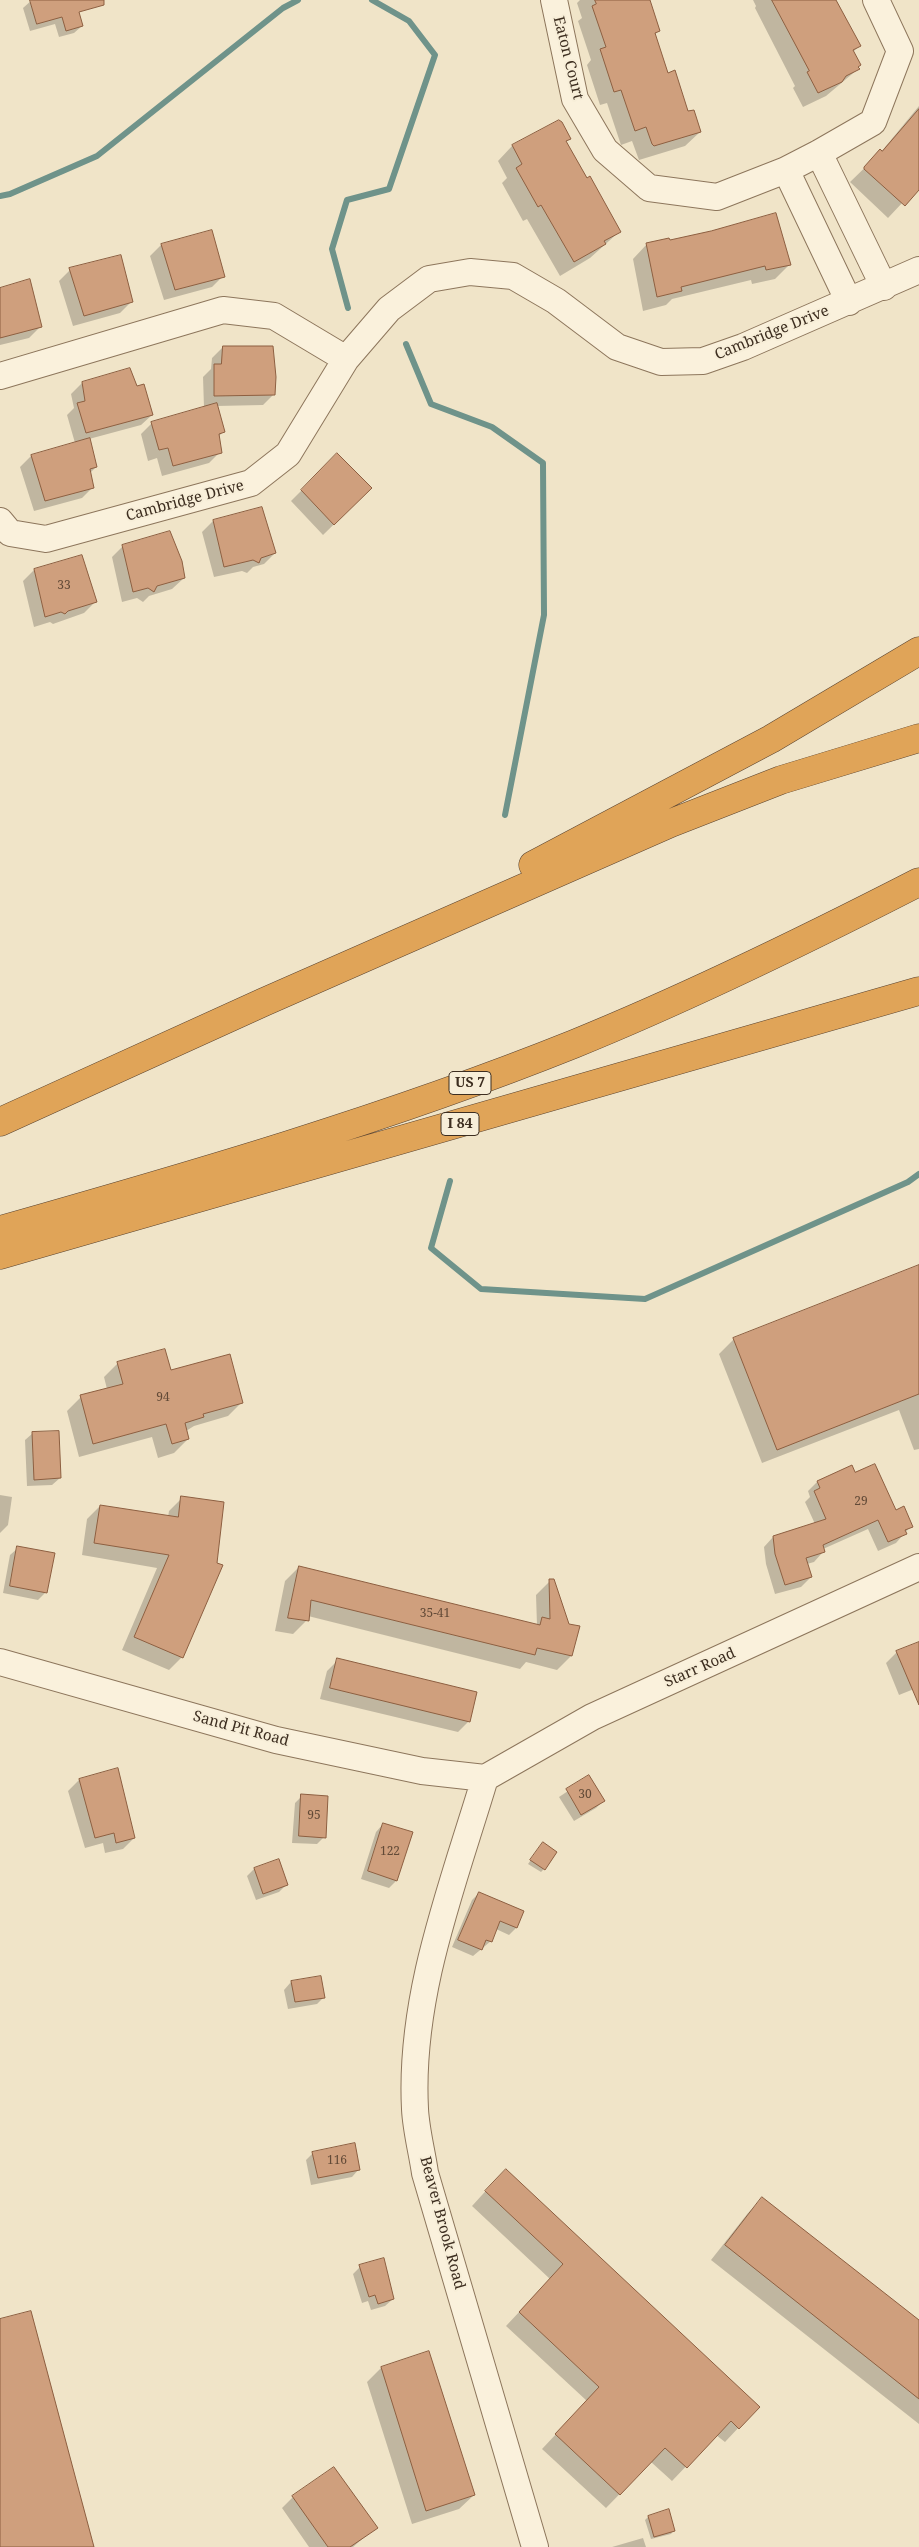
<!DOCTYPE html>
<html>
<head>
<meta charset="utf-8">
<style>
  body { margin:0 }
  canvas { display:block; background:#f0e4c8 }
</style>
</head>
<body>
<canvas width="919" height="2547"></canvas>
<script>
const ctx = document.querySelector('canvas').getContext('2d');
ctx.lineJoin = 'round';
function paint(path, color) { ctx.fillStyle = color; ctx.fill(path, 'evenodd'); }
function trace(path, color, width, dash) { ctx.strokeStyle = color; ctx.lineWidth = width; ctx.lineCap = dash ? 'butt' : 'round'; ctx.setLineDash(dash || []); ctx.stroke(path); }
function drawText(font, color, halo, rows, align = 'center') {
  ctx.font = font + ' "Noto Serif",serif'; ctx.lineWidth = 4; ctx.setLineDash([]); ctx.textBaseline = 'middle'; ctx.strokeStyle = halo; ctx.fillStyle = color; for (const [text, x, y, turn = 0] of rows) {
    ctx.save(); ctx.translate(x, y); ctx.rotate((+turn || 0) * Math.PI / 180); ctx.textAlign = isNaN(turn) ? turn : align; if (halo) ctx.strokeText(text, 0, 0); ctx.fillText(text, 0, 0); ctx.restore();
  }
}
paint(new Path2D(`
  M 32,0 L 74,0 L 82,26 L 74,33 L 59,37 L 55,24 L 30,31 L 23,8 Z
  M 580,0 L 649,0 L 659,31 L 654,35 L 667,74 L 700,132 L 685,146 L 639,160 L 632,141 L 621,145 L 607,103 L 600,105 L 587,65 L 591,60 L 578,21 L 582,18 L 577,3 Z
  M 753,0 L 836,0 L 859,46 L 853,52 L 858,69 L 826,96 L 803,107 L 793,88 L 795,86 L 755,8 L 756,6 Z
  M 919,106 L 919,185 L 888,218 L 850,182 L 881,152 Z
  M 559,122 L 570,138 L 566,142 L 619,232 L 590,258 L 560,276 L 527,219 L 523,221 L 502,183 L 507,178 L 498,161 L 512,146 Z
  M 211,232 L 223,276 L 212,287 L 164,300 L 150,256 L 161,245 Z
  M 669,242 L 790,264 L 775,279 L 752,284 L 751,280 L 672,299 L 666,305 L 643,311 L 633,259 L 647,244 Z
  M 70,270 L 131,302 L 120,313 L 73,326 L 59,281 Z
  M 0,289 L 40,327 L 29,338 L 0,345 Z
  M 223,347 L 274,394 L 263,405 L 217,406 L 223,432 L 218,437 L 220,452 L 209,463 L 162,476 L 157,458 L 148,461 L 141,434 L 152,423 L 204,408 L 203,377 L 211,369 L 212,358 Z
  M 82,383 L 136,387 L 152,415 L 141,425 L 89,439 L 96,467 L 90,473 L 93,487 L 82,498 L 34,511 L 20,467 L 31,456 L 75,443 L 67,415 L 74,408 L 71,394 Z
  M 337,455 L 371,488 L 323,535 L 291,501 Z
  M 261,508 L 275,553 L 264,564 L 253,567 L 247,573 L 242,571 L 214,577 L 202,532 L 213,521 Z
  M 123,546 L 184,578 L 172,589 L 149,596 L 143,602 L 137,598 L 122,602 L 112,557 Z
  M 34,570 L 95,602 L 84,613 L 53,624 L 50,622 L 34,627 L 23,581 Z
  M 919,1266 L 919,1449 L 914,1450 L 899,1410 L 762,1463 L 719,1354 L 734,1339 Z
  M 118,1363 L 170,1372 L 242,1402 L 228,1416 L 194,1426 L 186,1431 L 188,1439 L 174,1453 L 158,1458 L 152,1437 L 79,1457 L 67,1411 L 81,1397 L 107,1389 L 104,1377 Z
  M 33,1433 L 60,1478 L 52,1485 L 27,1486 L 25,1440 Z
  M 855,1474 L 911,1526 L 896,1543 L 878,1551 L 868,1529 L 823,1549 L 823,1552 L 814,1562 L 807,1564 L 811,1577 L 801,1587 L 775,1594 L 766,1564 L 764,1547 L 773,1537 L 815,1524 L 805,1502 L 810,1497 L 808,1491 L 817,1482 Z
  M 0,1495 L 12,1497 L 8,1525 L 0,1533 Z
  M 182,1498 L 182,1657 L 169,1670 L 122,1650 L 157,1568 L 82,1555 L 87,1519 L 100,1506 L 168,1517 L 169,1511 Z
  M 18,1548 L 46,1592 L 38,1600 L 3,1593 L 10,1555 Z
  M 299,1567 L 537,1626 L 536,1595 L 550,1581 L 568,1625 L 578,1627 L 571,1656 L 557,1670 L 526,1662 L 520,1669 L 308,1616 L 307,1620 L 293,1634 L 275,1631 L 285,1581 Z
  M 919,1643 L 919,1687 L 899,1695 L 886,1663 L 897,1652 Z
  M 338,1660 L 469,1721 L 458,1732 L 320,1699 L 327,1671 Z
  M 589,1777 L 603,1801 L 596,1808 L 574,1821 L 559,1797 Z
  M 79,1780 L 134,1838 L 123,1849 L 105,1853 L 103,1843 L 85,1848 L 68,1791 Z
  M 302,1796 L 324,1837 L 317,1844 L 292,1843 L 295,1803 Z
  M 383,1824 L 396,1881 L 389,1888 L 361,1879 L 376,1832 Z
  M 543,1843 L 544,1869 L 541,1872 L 528,1864 Z
  M 278,1861 L 286,1885 L 279,1892 L 256,1900 L 247,1876 L 254,1869 Z
  M 479,1893 L 523,1911 L 516,1928 L 509,1935 L 496,1929 L 491,1941 L 473,1956 L 452,1947 L 472,1900 Z
  M 291,1982 L 324,1997 L 317,2004 L 288,2009 L 284,1990 Z
  M 313,2153 L 359,2169 L 352,2177 L 311,2185 L 306,2160 Z
  M 492,2184 L 758,2407 L 725,2442 L 716,2435 L 672,2481 L 651,2462 L 606,2508 L 542,2449 L 587,2401 L 506,2326 L 550,2279 L 472,2206 Z
  M 762,2199 L 919,2322 L 919,2424 L 711,2260 L 748,2213 Z
  M 360,2267 L 393,2299 L 385,2306 L 371,2310 L 368,2301 L 362,2303 L 353,2274 Z
  M 381,2368 L 474,2495 L 459,2509 L 412,2524 L 367,2382 Z
  M 334,2468 L 376,2527 L 353,2547 L 309,2547 L 282,2508 L 293,2497 Z
  M 648,2517 L 674,2530 L 671,2534 L 651,2539 L 645,2520 Z
  M 643,2538 L 646,2547 L 612,2547 Z`), '#0003');
trace(new Path2D(`
  M 0,196 L 10,194 L 97,156 L 283,8 L 298,0
  M 348,308 L 332,249 L 347,200 L 389,189 L 435,55 L 409,21 L 372,0
  M 406,344 L 431,404 L 492,427 L 543,463 L 544,615 L 505,815
  M 450,1181 L 431,1248 L 481,1289 L 645,1299 L 908,1182 L 919,1174`), '#6f938a', 6);
const building = new Path2D(`
  M 30,0 L 104,0 L 104,5 L 79,12 L 83,26 L 66,31 L 62,17 L 37,24 Z
  M 595,0 L 650,0 L 660,31 L 655,33 L 668,73 L 675,70 L 688,111 L 694,110 L 701,132 L 654,146 L 652,144 L 646,127 L 635,131 L 621,90 L 614,92 L 600,49 L 606,47 L 592,6 L 596,4 Z
  M 772,0 L 836,0 L 861,46 L 853,50 L 861,65 L 858,67 L 860,69 L 846,76 L 842,82 L 818,93 L 807,72 L 809,71 Z
  M 919,109 L 919,190 L 905,206 L 864,169 L 864,167 L 880,149 L 882,151 Z
  M 559,120 L 562,122 L 571,139 L 566,141 L 587,178 L 590,176 L 621,232 L 604,241 L 606,244 L 574,262 L 541,205 L 538,207 L 516,168 L 522,164 L 512,145 Z
  M 776,213 L 791,265 L 766,270 L 765,266 L 681,287 L 682,291 L 657,297 L 646,243 L 669,238 L 670,240 L 711,231 Z
  M 212,230 L 225,277 L 175,290 L 161,244 Z
  M 121,255 L 133,302 L 84,316 L 69,268 Z
  M 30,279 L 42,327 L 0,338 L 0,288 Z
  M 223,346 L 273,346 L 276,377 L 275,395 L 214,396 L 214,364 L 221,364 Z
  M 130,368 L 137,386 L 144,384 L 153,415 L 86,433 L 77,403 L 85,401 L 82,382 Z
  M 217,403 L 225,432 L 219,434 L 222,453 L 173,466 L 168,448 L 159,450 L 151,422 Z
  M 90,438 L 97,467 L 90,469 L 94,488 L 45,501 L 31,455 Z
  M 337,453 L 372,488 L 334,525 L 301,490 Z
  M 262,507 L 276,553 L 261,558 L 259,563 L 253,560 L 224,567 L 213,520 Z
  M 170,531 L 182,561 L 185,578 L 157,586 L 154,592 L 148,588 L 133,592 L 122,545 Z
  M 82,555 L 97,602 L 68,611 L 65,614 L 61,612 L 45,617 L 34,569 Z
  M 919,1265 L 919,1394 L 777,1450 L 733,1338 Z
  M 165,1349 L 171,1370 L 230,1354 L 243,1403 L 203,1414 L 204,1417 L 185,1423 L 189,1439 L 172,1444 L 166,1424 L 93,1444 L 80,1395 L 123,1384 L 117,1362 Z
  M 59,1431 L 61,1478 L 34,1480 L 32,1432 Z
  M 875,1464 L 896,1510 L 904,1506 L 913,1527 L 905,1530 L 907,1534 L 888,1542 L 878,1520 L 823,1545 L 825,1552 L 806,1558 L 812,1577 L 785,1585 L 775,1554 L 773,1536 L 826,1519 L 814,1491 L 820,1488 L 817,1481 L 852,1465 L 855,1472 Z
  M 181,1496 L 224,1502 L 217,1563 L 223,1565 L 183,1658 L 134,1637 L 169,1555 L 94,1543 L 100,1505 L 178,1517 Z
  M 17,1546 L 55,1553 L 47,1593 L 10,1586 Z
  M 299,1566 L 540,1625 L 542,1617 L 550,1619 L 549,1579 L 554,1579 L 569,1624 L 580,1626 L 572,1656 L 537,1648 L 535,1655 L 311,1600 L 309,1621 L 288,1618 Z
  M 919,1642 L 919,1705 L 896,1651 Z
  M 337,1658 L 477,1692 L 470,1722 L 330,1688 Z
  M 118,1768 L 135,1838 L 116,1843 L 114,1833 L 95,1838 L 79,1779 Z
  M 589,1775 L 605,1801 L 581,1815 L 566,1789 Z
  M 301,1794 L 328,1796 L 326,1838 L 299,1836 Z
  M 383,1823 L 413,1832 L 397,1881 L 368,1871 Z
  M 543,1842 L 557,1852 L 545,1870 L 530,1860 Z
  M 279,1859 L 288,1885 L 263,1894 L 254,1868 Z
  M 479,1892 L 524,1911 L 517,1928 L 500,1921 L 492,1942 L 486,1940 L 482,1950 L 458,1940 Z
  M 321,1976 L 325,1998 L 295,2002 L 291,1981 Z
  M 355,2143 L 360,2170 L 318,2178 L 312,2152 Z
  M 506,2169 L 760,2407 L 739,2429 L 731,2421 L 687,2468 L 665,2448 L 620,2495 L 555,2434 L 599,2387 L 519,2312 L 563,2264 L 485,2191 Z
  M 762,2197 L 919,2320 L 919,2399 L 725,2245 Z
  M 384,2258 L 394,2299 L 378,2304 L 375,2295 L 369,2297 L 359,2265 Z
  M 31,2311 L 94,2547 L 0,2547 L 0,2319 Z
  M 429,2351 L 475,2495 L 426,2511 L 381,2367 Z
  M 334,2467 L 378,2528 L 350,2547 L 328,2547 L 292,2496 Z
  M 669,2509 L 675,2531 L 654,2537 L 648,2516 Z`);
paint(building, '#cf9f7d');
trace(building, '#8d5f41', 1);
const minor = new Path2D(`
  M 554,0 L 575,99 L 605,150 L 649,188 L 717,197 L 786,170 L 819,153 L 873,122 L 900,51 L 876,0
  M 819,153 L 884,287
  M 786,170 L 849,302
  M 0,376 L 223,310 L 274,316 L 346,359
  M 0,521 L 10,533 L 46,539 L 251,483 L 288,454 L 346,359 L 389,309 L 429,279 L 470,272 L 513,276 L 556,301 L 617,347 L 661,362 L 703,361 L 743,347 L 919,270
  M 0,1662 L 276,1740 L 422,1771 L 485,1778
  M 485,1778 C 453,1885 409,1995 415,2109 C 416,2130 422,2152 425,2173 L 535,2547
  M 485,1778 L 592,1717 L 919,1567`);
const highway = new Path2D(`
  M 533,865 L 771,739 L 919,651
  M 0,1122 L 264,1002 L 671,823 L 781,780 L 919,738
  M 0,1230 C 194,1175 387,1119 574,1044 C 692,996 806,940 919,882
  M 0,1255 L 919,991`);
trace(minor, '#8d765c', 28);
trace(highway, '#5b4430', 29);
trace(minor, '#faf1dc', 26);
trace(highway, '#e0a458', 28);
drawText('12px', '#624a37', null, [
  ["33",64,586],
  ["94",163,1398],
  ["29",861,1502],
  ["35-41",435,1614],
  ["30",585,1795],
  ["95",314,1816],
  ["122",390,1852],
  ["116",337,2161]
]);
for (const [x, y, w] of [
  [470,1083,42],
  [460,1124,38]
]) { const box = new Path2D(); box.roundRect(x - w / 2, y - 11.5, w, 23, 4); ctx.fillStyle = '#f7eed8'; ctx.fill(box); trace(box, '#3d2e20', 1); }
drawText('bold 14px', '#3d2e20', null, [
  ["US 7",470,1083],
  ["I 84",460,1124]
]);
drawText('15px', '#3d2e20', '#f7eed8', [
  ["Eaton Court",568,58,76],
  ["Cambridge Drive",772,333,-22],
  ["Cambridge Drive",185,501,-15],
  ["Starr Road",700,1668,-24],
  ["Sand Pit Road",241,1729,15],
  ["Beaver Brook Road",442,2223,75]
]);
</script>
</body>
</html>
